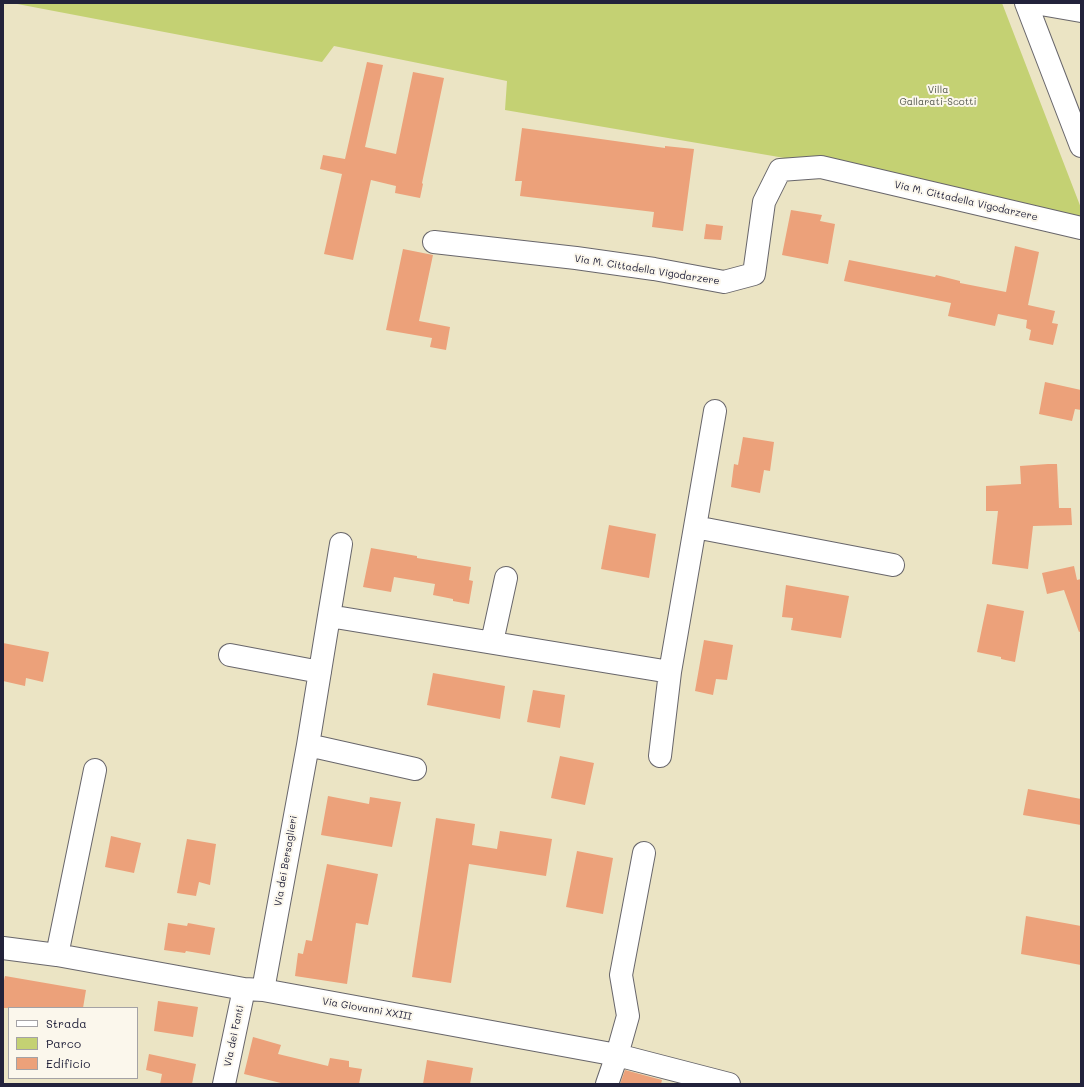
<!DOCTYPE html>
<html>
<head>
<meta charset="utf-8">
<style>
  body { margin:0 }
  #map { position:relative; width:1084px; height:1087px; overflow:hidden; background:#ebe4c4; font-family:Mali,sans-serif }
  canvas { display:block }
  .frame { position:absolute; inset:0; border:4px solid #22223b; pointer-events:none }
  .legend { position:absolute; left:8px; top:1007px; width:130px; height:72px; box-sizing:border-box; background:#fbf7ec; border:1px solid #a4a2a5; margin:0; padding:5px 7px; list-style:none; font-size:12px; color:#22223b }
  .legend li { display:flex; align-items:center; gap:8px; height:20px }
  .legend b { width:20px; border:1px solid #a4a2a5 }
</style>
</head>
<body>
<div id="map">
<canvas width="1084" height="1087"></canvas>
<div class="frame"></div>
<ul class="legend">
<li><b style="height:5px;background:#fff"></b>Strada</li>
<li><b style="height:11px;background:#c4d173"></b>Parco</li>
<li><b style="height:11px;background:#eca17a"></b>Edificio</li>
</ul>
</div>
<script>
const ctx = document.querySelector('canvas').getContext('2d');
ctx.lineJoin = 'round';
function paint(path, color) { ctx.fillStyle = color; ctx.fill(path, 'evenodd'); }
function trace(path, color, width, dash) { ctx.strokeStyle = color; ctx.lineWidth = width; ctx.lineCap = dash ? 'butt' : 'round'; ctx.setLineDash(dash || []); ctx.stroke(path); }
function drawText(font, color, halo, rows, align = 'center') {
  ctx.font = font + ' Mali,sans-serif'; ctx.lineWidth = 4; ctx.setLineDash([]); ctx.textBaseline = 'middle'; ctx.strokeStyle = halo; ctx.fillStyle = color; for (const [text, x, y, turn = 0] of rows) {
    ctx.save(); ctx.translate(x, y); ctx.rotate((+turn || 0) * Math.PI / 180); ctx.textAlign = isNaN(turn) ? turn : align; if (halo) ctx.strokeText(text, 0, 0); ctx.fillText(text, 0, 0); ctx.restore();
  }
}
paint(new Path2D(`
  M 12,3 L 1002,3 L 1081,208 L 1081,221 L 808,162 L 505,110 L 507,81 L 334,46 L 322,62 Z`), '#c4d173');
paint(new Path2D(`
  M 367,62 L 383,65 L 365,147 L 396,154 L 413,72 L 444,78 L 422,183 L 423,184 L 420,198 L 395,193 L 396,186 L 371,180 L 353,260 L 324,254 L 342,174 L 320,169 L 323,155 L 345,159 Z
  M 522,128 L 665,148 L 665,146 L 694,149 L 683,231 L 652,227 L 654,212 L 520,196 L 522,181 L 515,181 Z
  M 791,210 L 822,215 L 820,221 L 835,224 L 828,264 L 782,255 Z
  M 706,224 L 723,226 L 721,240 L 704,239 Z
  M 1015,246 L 1039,252 L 1028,305 L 1055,311 L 1052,323 L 1058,324 L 1053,345 L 1029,340 L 1031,330 L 1026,328 L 1027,320 L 998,314 L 995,326 L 948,316 L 951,303 L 844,281 L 849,260 L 935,277 L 936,275 L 960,281 L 960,283 L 1006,292 Z
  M 403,249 L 433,255 L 419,321 L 450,327 L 446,350 L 430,347 L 432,338 L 386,330 Z
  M 1045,382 L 1081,390 L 1081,410 L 1075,409 L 1072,421 L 1039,414 Z
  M 743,437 L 774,442 L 770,471 L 764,470 L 760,493 L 731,487 L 734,464 L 738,465 Z
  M 1048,464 L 1057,464 L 1059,508 L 1071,508 L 1072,525 L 1033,526 L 1028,569 L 992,564 L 998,511 L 986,511 L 986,486 L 1021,484 L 1020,466 Z
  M 609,525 L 656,534 L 649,578 L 601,569 Z
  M 371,548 L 417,556 L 417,558 L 471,567 L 469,580 L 473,581 L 469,604 L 453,601 L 453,599 L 433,595 L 435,584 L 394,577 L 391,592 L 363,587 Z
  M 1074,566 L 1077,580 L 1081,579 L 1081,631 L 1079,632 L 1064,590 L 1047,594 L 1042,573 Z
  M 786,585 L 849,596 L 841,638 L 791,630 L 793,618 L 782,617 Z
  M 987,604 L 1024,611 L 1015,662 L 1001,659 L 1001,657 L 977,652 Z
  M 704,640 L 733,645 L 727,680 L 716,679 L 713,695 L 695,691 Z
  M 3,643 L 49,652 L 43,682 L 26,678 L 25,686 L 3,681 Z
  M 433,673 L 505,686 L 500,719 L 427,705 Z
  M 533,690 L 565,695 L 560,728 L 527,722 Z
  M 560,756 L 594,763 L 585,805 L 551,798 Z
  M 1028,789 L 1081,799 L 1081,825 L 1023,815 Z
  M 328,796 L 369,804 L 370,797 L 401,802 L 392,847 L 321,835 Z
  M 436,818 L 475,824 L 472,845 L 497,849 L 500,831 L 552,839 L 546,876 L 469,864 L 451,983 L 412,977 Z
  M 111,836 L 141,843 L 134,873 L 105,867 Z
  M 187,839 L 216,844 L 210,885 L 199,882 L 196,896 L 177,893 Z
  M 577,851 L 613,858 L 603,914 L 566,907 Z
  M 327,864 L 378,874 L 368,925 L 356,923 L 347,984 L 295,976 L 298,953 L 303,954 L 306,940 L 312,941 Z
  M 1026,916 L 1081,926 L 1081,965 L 1021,954 Z
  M 168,923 L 187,926 L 188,923 L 215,928 L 210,955 L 186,951 L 185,953 L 164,950 Z
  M 5,976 L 86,990 L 83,1008 L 3,1008 L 3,985 Z
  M 158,1001 L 198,1007 L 193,1037 L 154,1031 Z
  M 253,1037 L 281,1045 L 278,1054 L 328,1066 L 330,1058 L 349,1061 L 349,1067 L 362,1069 L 359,1084 L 285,1084 L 244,1074 Z
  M 149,1054 L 196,1064 L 192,1084 L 160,1084 L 162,1074 L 146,1070 Z
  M 427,1060 L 473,1068 L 470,1084 L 423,1084 Z
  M 625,1070 L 662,1080 L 661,1084 L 620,1084 Z`), '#eca17a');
const minor = new Path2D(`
  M 1026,3 L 1081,146
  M 1035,3 L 1081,11
  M 434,242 L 576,258 L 654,269 L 724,282 L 754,274 L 764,202 L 780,170 L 821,167 L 1081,228
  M 695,527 L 893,565
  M 329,616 L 341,544
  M 492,642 L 506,578
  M 230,655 L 320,672
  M 308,745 L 415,769
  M 660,756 L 670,672
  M 3,948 L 57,955 L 244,989 L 263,990 L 617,1055 L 729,1084
  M 57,955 L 95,770
  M 263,990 L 308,745 L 329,616 L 670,672 L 715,411
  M 224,1084 L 244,989
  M 607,1084 L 617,1055 L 628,1016 L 621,975 L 644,853`);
trace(minor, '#68666b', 24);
trace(minor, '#fff', 22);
drawText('10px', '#53574c', '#fbf7ec', [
  ["Villa",938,90],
  ["Gallarati-Scotti",938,102]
]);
drawText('10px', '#22223b', '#fbf7ec', [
  ["Via M. Cittadella Vigodarzere",966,201,13],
  ["Via M. Cittadella Vigodarzere",647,270,9],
  ["Via dei Bersaglieri",286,861,-80],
  ["Via Giovanni XXIII",367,1009,10],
  ["Via dei Fanti",234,1036,-78]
]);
</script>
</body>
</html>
